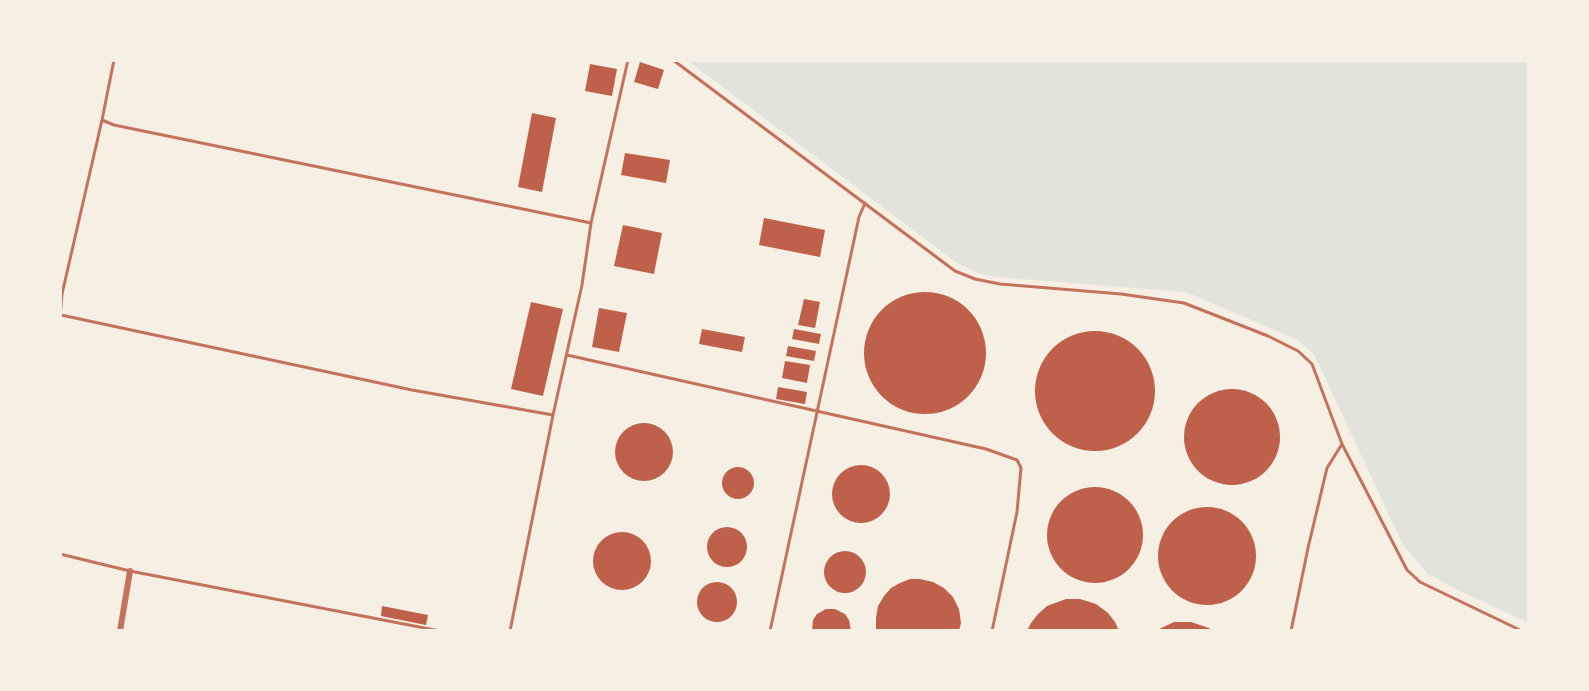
<!DOCTYPE html>
<html>
<head>
<meta charset="utf-8">
<style>
  body { margin:0 }
  #map { position:relative; width:1589px; height:691px; overflow:hidden; background:#f6efe4; font-family:"Open Sans",sans-serif }
  canvas { display:block }
  .frame { position:absolute; inset:0; border:62px solid #f6efe4; pointer-events:none }
</style>
</head>
<body>
<div id="map">
<canvas width="1589" height="691"></canvas>
<div class="frame"></div>
</div>
<script>
const ctx = document.querySelector('canvas').getContext('2d');
ctx.lineJoin = 'round';
function paint(path, color) { ctx.fillStyle = color; ctx.fill(path, 'evenodd'); }
function trace(path, color, width, dash) { ctx.strokeStyle = color; ctx.lineWidth = width; ctx.lineCap = dash ? 'butt' : 'round'; ctx.setLineDash(dash || []); ctx.stroke(path); }
paint(new Path2D(`
  M 687,60 L 1529,60 L 1529,623 L 1458,590 L 1428,574 L 1403,545 L 1314,354 L 1298,340 L 1186,292 L 996,277 L 978,273 L 957,263 Z`), '#e2e4dc');
paint(new Path2D(`
  M 640,62 L 664,70 L 658,89 L 634,82 Z
  M 590,64 L 617,69 L 612,96 L 585,91 Z
  M 532,113 L 556,118 L 542,192 L 518,187 Z
  M 625,153 L 670,160 L 666,183 L 621,175 Z
  M 764,218 L 825,230 L 820,257 L 759,245 Z
  M 623,225 L 662,233 L 654,274 L 614,266 Z
  M864 353a61 61 0 1 1 122 0a61 61 0 1 1-122 0Z
  M 804,299 L 820,302 L 815,328 L 798,325 Z
  M 531,302 L 563,309 L 543,396 L 511,389 Z
  M 599,308 L 627,313 L 619,352 L 592,347 Z
  M 702,329 L 745,337 L 742,352 L 699,344 Z
  M 794,329 L 821,334 L 819,344 L 792,339 Z
  M1035 391a60 60 0 1 1 120 0a60 60 0 1 1-120 0Z
  M 788,346 L 816,351 L 814,361 L 786,356 Z
  M 785,361 L 810,365 L 807,383 L 782,378 Z
  M 778,387 L 807,392 L 805,404 L 776,399 Z
  M1184 437a48 48 0 1 1 96 0a48 48 0 1 1-96 0Z
  M615 452a29 29 0 1 1 58 0a29 29 0 1 1-58 0Z
  M832 494a29 29 0 1 1 58 0a29 29 0 1 1-58 0Z
  M722 483a16 16 0 1 1 32 0a16 16 0 1 1-32 0Z
  M1047 535a48 48 0 1 1 96 0a48 48 0 1 1-96 0Z
  M1158 556a49 49 0 1 1 98 0a49 49 0 1 1-98 0Z
  M707 547a20 20 0 1 1 40 0a20 20 0 1 1-40 0Z
  M593 561a29 29 0 1 1 58 0a29 29 0 1 1-58 0Z
  M824 572a21 21 0 1 1 42 0a21 21 0 1 1-42 0Z
  M 910,579 L 920,579 L 933,582 L 944,588 L 953,597 L 959,609 L 961,623 L 959,631 L 876,631 L 876,618 L 878,606 L 884,596 L 891,588 L 900,583 Z
  M697 602a20 20 0 1 1 40 0a20 20 0 1 1-40 0Z
  M 1066,599 L 1080,599 L 1096,604 L 1108,613 L 1115,622 L 1119,631 L 1027,631 L 1031,623 L 1038,614 L 1047,606 Z
  M 382,606 L 428,615 L 426,625 L 381,616 Z
  M 826,609 L 835,609 L 845,614 L 849,620 L 851,631 L 812,631 L 813,620 L 817,614 Z
  M 1174,622 L 1191,622 L 1209,628 L 1213,631 L 1155,631 Z`), '#bf614a');
trace(new Path2D(`
  M 673,60 L 955,271 L 975,279 L 1000,284 L 1121,294 L 1184,303 L 1268,336 L 1298,351 L 1312,364 L 1342,444 L 1407,570 L 1420,582 L 1522,631
  M 102,120 L 114,125 L 591,223
  M 61,315 L 412,390 L 553,415
  M 60,318 L 62,294 L 102,120 L 114,60
  M 567,355 L 986,449 L 1017,460 L 1021,468 L 1017,512 L 992,631
  M 60,554 L 130,571 L 440,631
  M 510,631 L 553,415 L 582,285 L 591,223 L 628,60
  M 770,631 L 859,217 L 865,203
  M 1291,631 L 1308,548 L 1327,468 L 1342,444`), '#c5725c', 3);
trace(new Path2D(`
  M 120,631 L 130,571`), '#c5725c', 6);
</script>
</body>
</html>
